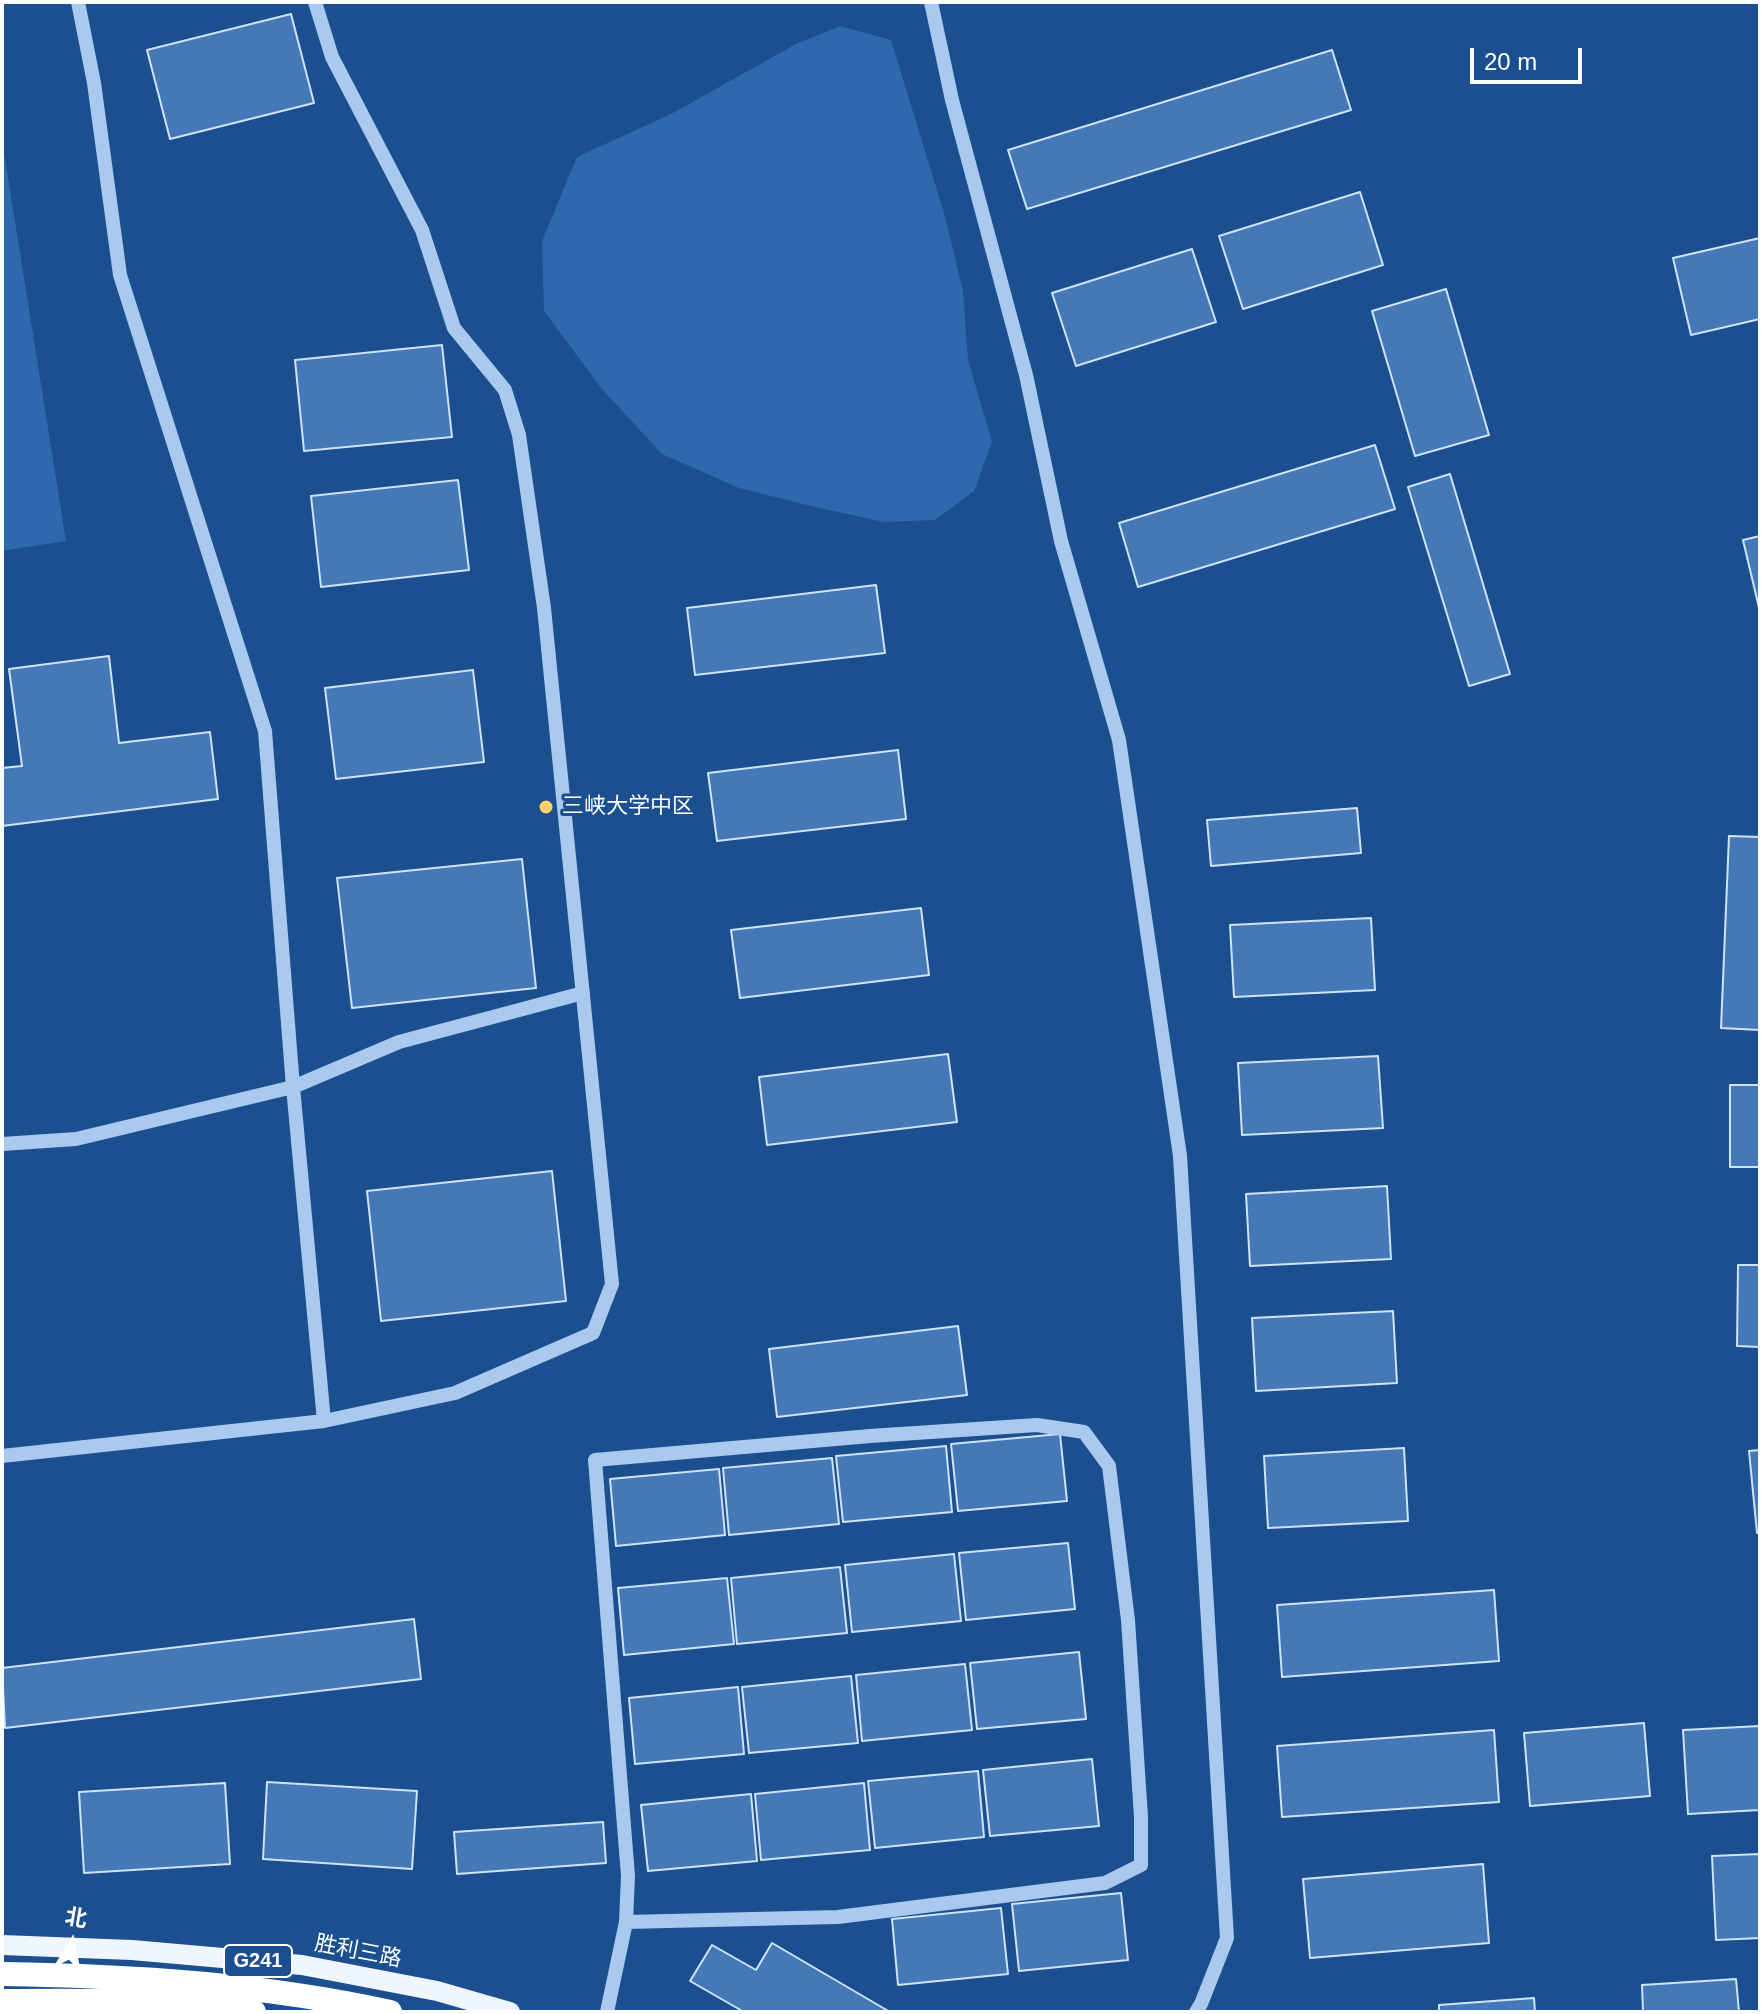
<!DOCTYPE html>
<html>
<head>
<meta charset="utf-8">
<style>
  body { margin:0 }
  #map { position:relative; width:1762px; height:2014px; overflow:hidden; background:#1b4f8f; font-family:Helvetica,"Noto Sans SC",sans-serif }
  canvas { display:block }
  .frame { position:absolute; inset:0; border:4px solid #fff; pointer-events:none }
  .north { position:absolute; left:32px; top:1902px; width:80px; height:80px; -webkit-text-stroke:6px #1b4f8f; paint-order:stroke; rotate:10deg; font-size:22px; font-weight:700; line-height:32px; text-align:center; color:#fff }
  .north::after { content:''; display:block; margin:auto; width:28px; height:36px; background:#fff; clip-path:polygon(50% 0,100% 100%,50% 72%,0 100%) }
  .scale { position:absolute; left:1470px; top:48px; width:112px; height:36px; box-sizing:border-box; border:4px solid #fff; border-top:0; padding-left:10px; font-size:24px; line-height:28px; white-space:nowrap; color:#fff; -webkit-text-stroke:6px #1b4f8f; paint-order:stroke }
</style>
</head>
<body>
<div id="map">
<canvas width="1762" height="2014"></canvas>
<div class="frame"></div>
<div class="north">北</div>
<div class="scale">20 m</div>
</div>
<script>
const ctx = document.querySelector('canvas').getContext('2d');
ctx.lineJoin = 'round';
function paint(path, color) { ctx.fillStyle = color; ctx.fill(path, 'evenodd'); }
function trace(path, color, width, dash) { ctx.strokeStyle = color; ctx.lineWidth = width; ctx.lineCap = dash ? 'butt' : 'round'; ctx.setLineDash(dash || []); ctx.stroke(path); }
function drawText(font, color, halo, rows, align = 'center') {
  ctx.font = font + ' Helvetica,"Noto Sans SC",sans-serif'; ctx.lineWidth = 6; ctx.setLineDash([]); ctx.textBaseline = 'middle'; ctx.strokeStyle = halo; ctx.fillStyle = color; for (const [text, x, y, turn = 0] of rows) {
    ctx.save(); ctx.translate(x, y); ctx.rotate((+turn || 0) * Math.PI / 180); ctx.textAlign = isNaN(turn) ? turn : align; if (halo) ctx.strokeText(text, 0, 0); ctx.fillText(text, 0, 0); ctx.restore();
  }
}
paint(new Path2D(`
  M 840,26 L 891,40 L 944,213 L 963,291 L 968,360 L 992,442 L 974,491 L 935,520 L 884,522 L 811,506 L 739,488 L 662,454 L 601,388 L 544,311 L 542,241 L 577,157 L 673,113 L 796,44 Z
  M 2,140 L 66,541 L 2,551 Z`), '#2e69ad');
const building = new Path2D(`
  M 291,14 L 314,103 L 170,139 L 147,50 Z
  M 1332,50 L 1351,110 L 1027,209 L 1008,150 Z
  M 1360,192 L 1383,265 L 1243,309 L 1219,236 Z
  M 1760,238 L 1760,319 L 1691,335 L 1673,258 Z
  M 1192,249 L 1216,322 L 1076,366 L 1052,293 Z
  M 1446,289 L 1489,435 L 1415,456 L 1372,311 Z
  M 442,345 L 452,437 L 304,451 L 295,360 Z
  M 1375,445 L 1395,509 L 1138,587 L 1119,523 Z
  M 1450,474 L 1510,674 L 1469,686 L 1408,487 Z
  M 458,480 L 469,570 L 321,587 L 311,496 Z
  M 1760,536 L 1760,612 L 1743,540 Z
  M 876,585 L 885,653 L 695,675 L 687,608 Z
  M 109,656 L 119,743 L 210,732 L 218,799 L 2,826 L 2,768 L 22,766 L 9,669 Z
  M 473,670 L 484,762 L 336,779 L 325,688 Z
  M 898,750 L 906,819 L 717,841 L 708,773 Z
  M 1357,808 L 1361,853 L 1211,866 L 1207,820 Z
  M 1729,836 L 1760,837 L 1760,1030 L 1721,1028 Z
  M 522,859 L 536,988 L 352,1008 L 337,878 Z
  M 921,908 L 929,975 L 740,998 L 731,930 Z
  M 1371,918 L 1375,990 L 1234,997 L 1230,925 Z
  M 948,1054 L 957,1122 L 767,1145 L 759,1077 Z
  M 1378,1056 L 1383,1128 L 1242,1135 L 1238,1063 Z
  M 1730,1085 L 1760,1085 L 1760,1167 L 1730,1167 Z
  M 552,1171 L 566,1301 L 381,1321 L 367,1191 Z
  M 1387,1186 L 1391,1259 L 1250,1266 L 1246,1194 Z
  M 1738,1265 L 1760,1265 L 1760,1347 L 1737,1346 Z
  M 1393,1311 L 1397,1383 L 1256,1391 L 1252,1318 Z
  M 958,1326 L 967,1395 L 777,1417 L 769,1349 Z
  M 1060,1434 L 1067,1501 L 958,1511 L 951,1444 Z
  M 946,1446 L 952,1512 L 843,1522 L 836,1456 Z
  M 1404,1448 L 1408,1521 L 1268,1528 L 1264,1456 Z
  M 1760,1450 L 1760,1533 L 1757,1533 L 1749,1451 Z
  M 832,1458 L 839,1524 L 729,1535 L 723,1468 Z
  M 719,1469 L 725,1535 L 616,1546 L 610,1479 Z
  M 1068,1543 L 1075,1609 L 966,1620 L 959,1553 Z
  M 954,1554 L 961,1621 L 852,1632 L 845,1565 Z
  M 840,1567 L 847,1633 L 737,1644 L 731,1578 Z
  M 727,1578 L 734,1644 L 624,1655 L 618,1588 Z
  M 1494,1590 L 1499,1661 L 1282,1677 L 1277,1605 Z
  M 414,1619 L 421,1679 L 5,1728 L 2,1668 Z
  M 1079,1652 L 1086,1719 L 977,1729 L 970,1663 Z
  M 965,1664 L 972,1730 L 862,1741 L 856,1675 Z
  M 851,1676 L 858,1743 L 749,1753 L 742,1687 Z
  M 738,1687 L 744,1754 L 635,1764 L 629,1698 Z
  M 1644,1723 L 1650,1796 L 1530,1806 L 1524,1733 Z
  M 1760,1726 L 1760,1810 L 1688,1814 L 1683,1730 Z
  M 1494,1730 L 1499,1802 L 1282,1817 L 1277,1746 Z
  M 1092,1759 L 1099,1826 L 990,1836 L 983,1770 Z
  M 978,1771 L 984,1837 L 875,1848 L 868,1781 Z
  M 267,1782 L 417,1791 L 412,1869 L 263,1859 Z
  M 225,1783 L 230,1864 L 84,1873 L 79,1792 Z
  M 864,1783 L 870,1850 L 761,1860 L 755,1794 Z
  M 751,1794 L 757,1861 L 648,1871 L 641,1805 Z
  M 603,1822 L 606,1863 L 457,1874 L 454,1832 Z
  M 1760,1854 L 1760,1938 L 1716,1940 L 1712,1856 Z
  M 1483,1864 L 1489,1943 L 1310,1958 L 1303,1879 Z
  M 1121,1893 L 1128,1960 L 1019,1971 L 1012,1904 Z
  M 1001,1908 L 1008,1974 L 898,1985 L 892,1919 Z
  M 772,1943 L 890,2012 L 744,2012 L 690,1981 L 712,1945 L 756,1970 Z
  M 1736,1979 L 1739,2012 L 1643,2012 L 1642,1985 Z
  M 1534,1998 L 1535,2012 L 1439,2012 L 1439,2005 Z`);
paint(building, '#4478b7');
trace(building, '#cfe3fa', 2);
trace(new Path2D(`
  M 78,2 L 94,83 L 120,275 L 265,731 L 293,1087 L 324,1421
  M 931,2 L 952,100 L 1026,375 L 1061,541 L 1119,740 L 1180,1156 L 1227,1938 L 1201,2004 L 1196,2012
  M 2,1144 L 76,1139 L 293,1087 L 399,1042 L 583,993
  M 2,1456 L 324,1421 L 455,1393 L 593,1333 L 612,1284 L 544,608 L 519,435 L 505,390 L 454,328 L 422,230 L 332,57 L 315,2
  M 607,2012 L 626,1922 L 628,1876 L 595,1460 L 870,1436 L 1037,1425 L 1084,1432 L 1109,1466 L 1128,1620 L 1141,1817 L 1141,1865 L 1105,1883 L 838,1917 L 626,1922`), '#a9c9ee', 14);
trace(new Path2D(`
  M 2,1945 L 132,1950 L 302,1965 L 437,1991 L 510,2012`), '#f0f6ff', 20);
trace(new Path2D(`
  M 2,1974 C 133,1976 262,1984 390,2012
  M 2,2001 C 86,2000 171,2000 254,2012`), '#fff', 24);
for (const [x, y, r, color] of [
  [546,807,8,"#ffd166"]
]) { const dot = new Path2D(); dot.arc(x, y, r, 0, 2 * Math.PI); ctx.fillStyle = color; ctx.fill(dot); trace(dot, '#1b4f8f', 3); }
for (const [x, y, w] of [
  [258,1961,68]
]) { const box = new Path2D(); box.roundRect(x - w / 2, y - 16, w, 32, 6); ctx.fillStyle = '#1b4f8f'; ctx.fill(box); trace(box, '#fff', 2); }
drawText('bold 20px', '#fff', null, [
  ["G241",258,1961]
]);
drawText('22px', '#fff', '#1b4f8f', [
  ["三峡大学中区",562,807]
], 'left');
drawText('22px', '#fff', '#1b4f8f', [
  ["胜利三路",358,1952,11]
]);
</script>
</body>
</html>
